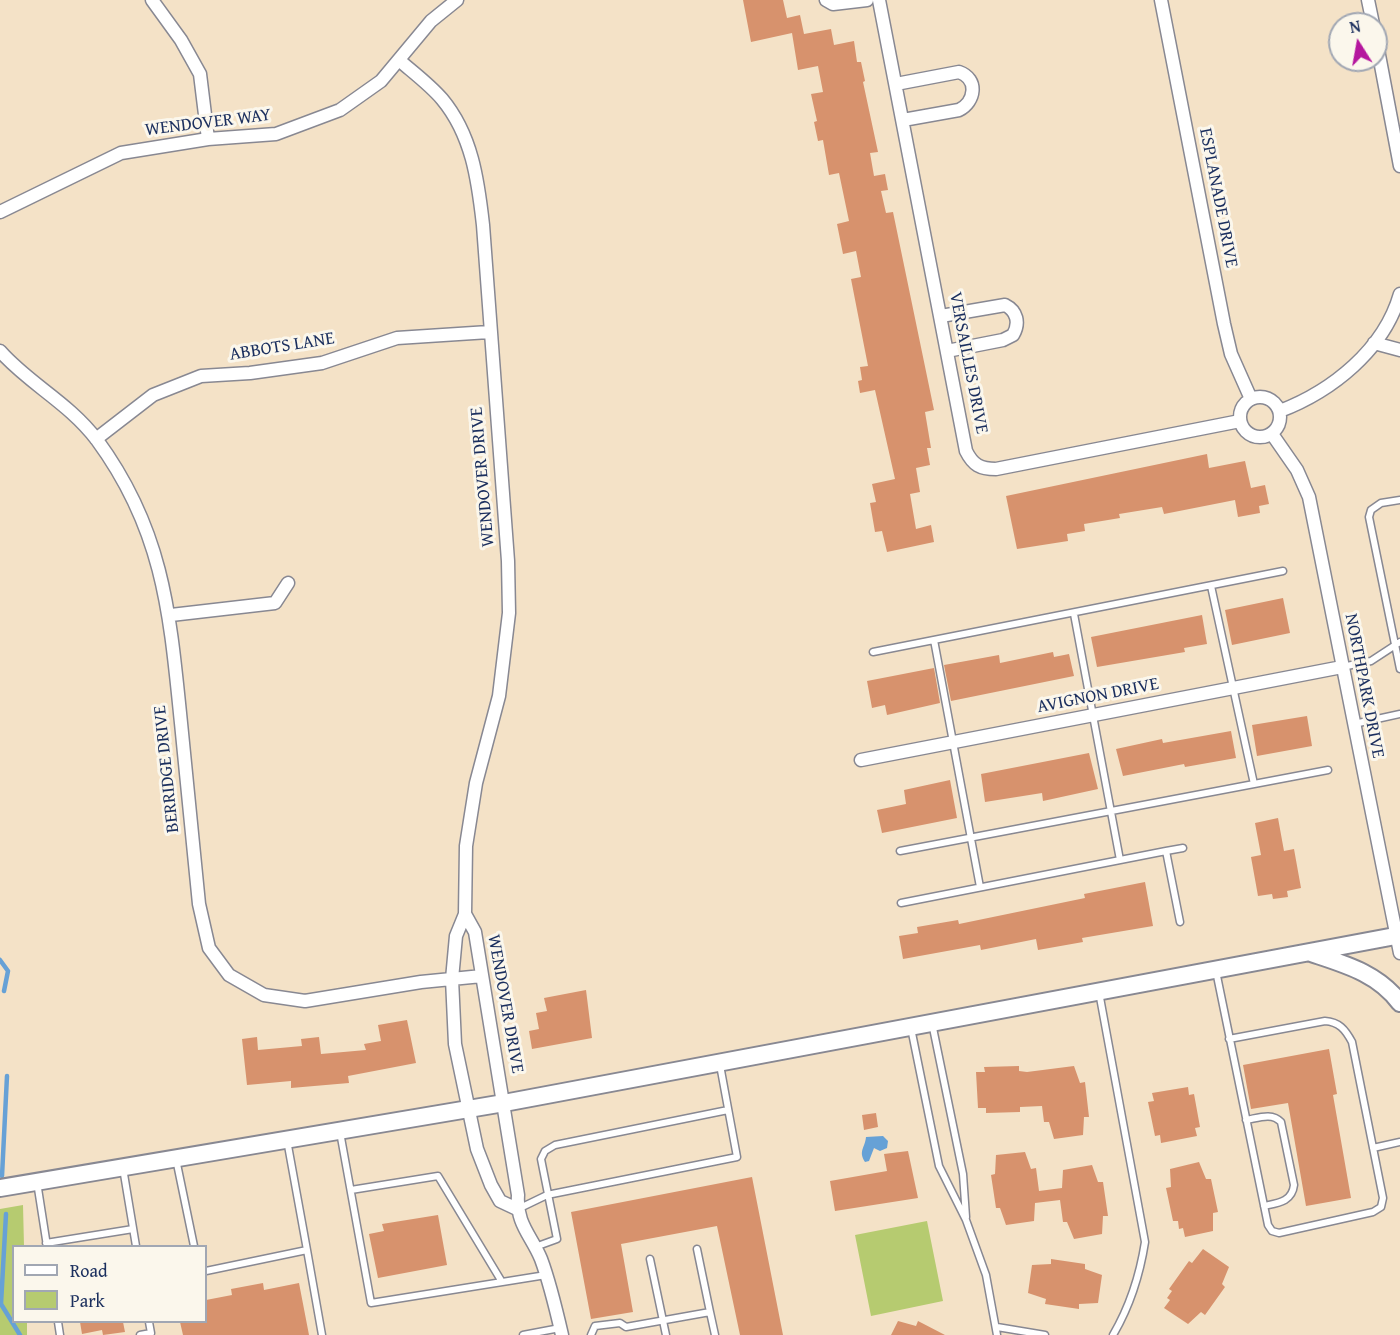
<!DOCTYPE html>
<html>
<head>
<meta charset="utf-8">
<style>
  body { margin:0 }
  #map { position:relative; width:1400px; height:1335px; overflow:hidden; background:#f4e2c7; font-family:"Gentium Book Plus",serif }
  canvas { display:block }
  .legend { position:absolute; left:12px; top:1245px; width:195px; height:78px; box-sizing:border-box; background:#fbf7ec; border:2px solid #a1a7b3; margin:0; padding:8px 10px; list-style:none; font-size:18px; color:#1b2f5e }
  .legend li { display:flex; align-items:center; gap:12px; height:30px }
  .legend b { width:30px; border:2px solid #a1a7b3 }
  .north { position:absolute; left:1328px; top:12px; width:60px; height:60px; box-sizing:border-box; background:#fbf7ec; border:2px solid #a1a7b3; border-radius:50%; rotate:349deg; font-size:16px; font-weight:700; line-height:24px; text-align:center; color:#1b2f5e }
  .north::after { content:''; display:block; margin:auto; width:21px; height:27px; background:#b5179e; clip-path:polygon(50% 0,100% 100%,50% 72%,0 100%) }
</style>
</head>
<body>
<div id="map">
<canvas width="1400" height="1335"></canvas>
<ul class="legend">
<li><b style="height:8px;background:#fff"></b>Road</li>
<li><b style="height:16px;background:#b6cb70"></b>Park</li>
</ul>
<div class="north">N</div>
</div>
<script>
const ctx = document.querySelector('canvas').getContext('2d');
ctx.lineJoin = 'round';
function paint(path, color) { ctx.fillStyle = color; ctx.fill(path, 'evenodd'); }
function trace(path, color, width, dash) { ctx.strokeStyle = color; ctx.lineWidth = width; ctx.lineCap = dash ? 'butt' : 'round'; ctx.setLineDash(dash || []); ctx.stroke(path); }
function drawText(font, color, halo, rows, align = 'center') {
  ctx.font = font + ' "Gentium Book Plus",serif'; ctx.lineWidth = 6; ctx.setLineDash([]); ctx.textBaseline = 'middle'; ctx.strokeStyle = halo; ctx.fillStyle = color; for (const [text, x, y, turn = 0] of rows) {
    ctx.save(); ctx.translate(x, y); ctx.rotate((+turn || 0) * Math.PI / 180); ctx.textAlign = isNaN(turn) ? turn : align; if (halo) ctx.strokeText(text, 0, 0); ctx.fillText(text, 0, 0); ctx.restore();
  }
}
paint(new Path2D(`
  M 23,1205 L 24,1246 L 14,1246 L 14,1322 L 27,1322 L 27,1335 L 0,1335 L 0,1209 Z
  M 927,1221 L 943,1301 L 871,1316 L 855,1235 Z`), '#b6cb70');
paint(new Path2D(`
  M 883,1136 L 888,1141 L 887,1148 L 880,1151 L 874,1148 L 869,1161 L 865,1162 C 858,1151 865,1148 866,1137 Z`), '#66a1d6');
trace(new Path2D(`
  M 0,960 L 8,971 L 4,991
  M 2,1176 L 7,1076
  M 6,1214 L 1,1304 L 20,1335`), '#66a1d6', 4.5);
paint(new Path2D(`
  M 743,0 L 783,0 L 787,18 L 800,15 L 804,34 L 831,29 L 834,45 L 854,41 L 857,62 L 861,62 L 865,81 L 863,82 L 878,152 L 870,153 L 874,176 L 885,174 L 888,190 L 881,191 L 886,213 L 893,212 L 934,410 L 925,412 L 931,448 L 927,448 L 930,465 L 916,468 L 920,492 L 910,494 L 916,529 L 931,525 L 934,542 L 887,552 L 882,531 L 875,532 L 870,503 L 876,502 L 872,484 L 895,479 L 875,390 L 860,393 L 858,381 L 862,380 L 860,367 L 868,366 L 851,279 L 861,277 L 856,251 L 843,254 L 837,224 L 849,221 L 839,173 L 829,175 L 823,140 L 818,141 L 814,122 L 817,121 L 811,94 L 823,92 L 818,66 L 798,70 L 792,33 L 751,42 Z
  M 1207,454 L 1209,468 L 1245,461 L 1251,488 L 1265,485 L 1269,504 L 1259,506 L 1260,513 L 1238,517 L 1235,500 L 1164,514 L 1162,507 L 1119,514 L 1120,518 L 1084,524 L 1085,531 L 1067,534 L 1068,541 L 1017,549 L 1006,496 Z
  M 1283,598 L 1290,633 L 1232,645 L 1225,610 Z
  M 1202,615 L 1207,644 L 1184,648 L 1185,652 L 1097,667 L 1091,637 Z
  M 1053,652 L 1054,657 L 1069,654 L 1074,676 L 951,701 L 944,665 L 999,655 L 1000,663 Z
  M 934,668 L 940,703 L 887,715 L 885,705 L 872,708 L 867,681 Z
  M 1307,716 L 1312,746 L 1257,756 L 1252,725 Z
  M 1231,731 L 1236,758 L 1185,767 L 1184,764 L 1123,776 L 1116,749 L 1162,739 L 1163,743 Z
  M 1089,753 L 1098,789 L 1043,801 L 1042,793 L 985,802 L 981,774 Z
  M 950,780 L 957,818 L 882,833 L 877,810 L 906,804 L 904,790 Z
  M 1278,818 L 1284,851 L 1294,849 L 1301,888 L 1287,891 L 1288,897 L 1273,899 L 1272,894 L 1258,896 L 1251,857 L 1261,855 L 1255,823 Z
  M 1145,882 L 1153,926 L 1082,938 L 1083,942 L 1038,950 L 1036,939 L 981,950 L 980,945 L 903,959 L 899,936 L 918,933 L 917,927 L 958,920 L 959,924 L 1085,898 L 1084,894 Z
  M 586,990 L 592,1038 L 532,1049 L 529,1031 L 539,1029 L 536,1013 L 547,1011 L 544,998 Z
  M 407,1020 L 416,1063 L 348,1076 L 349,1083 L 291,1088 L 291,1081 L 247,1085 L 242,1039 L 257,1037 L 258,1050 L 302,1046 L 301,1039 L 319,1037 L 321,1054 L 366,1050 L 364,1044 L 381,1041 L 378,1025 Z
  M 1329,1049 L 1337,1094 L 1333,1095 L 1351,1198 L 1306,1206 L 1288,1103 L 1251,1109 L 1243,1065 Z
  M 1019,1066 L 1019,1071 L 1027,1072 L 1074,1066 L 1080,1083 L 1085,1082 L 1089,1117 L 1084,1117 L 1083,1135 L 1054,1139 L 1049,1122 L 1044,1122 L 1042,1106 L 1020,1107 L 1020,1112 L 986,1113 L 986,1108 L 978,1108 L 976,1072 L 985,1072 L 984,1067 Z
  M 1188,1087 L 1189,1095 L 1194,1094 L 1200,1127 L 1195,1128 L 1197,1136 L 1161,1143 L 1160,1135 L 1155,1136 L 1148,1102 L 1154,1101 L 1152,1093 Z
  M 876,1113 L 878,1127 L 864,1130 L 862,1115 Z
  M 908,1151 L 918,1198 L 835,1211 L 830,1181 L 887,1171 L 884,1154 Z
  M 1025,1152 L 1031,1169 L 1036,1168 L 1039,1191 L 1062,1188 L 1063,1170 L 1092,1165 L 1098,1182 L 1103,1182 L 1108,1216 L 1103,1216 L 1102,1234 L 1074,1239 L 1067,1222 L 1063,1222 L 1060,1200 L 1035,1203 L 1034,1221 L 1006,1225 L 1000,1208 L 996,1208 L 991,1175 L 995,1174 L 996,1155 Z
  M 1199,1162 L 1206,1179 L 1211,1179 L 1218,1212 L 1213,1213 L 1213,1231 L 1185,1237 L 1183,1228 L 1179,1229 L 1178,1221 L 1173,1221 L 1166,1188 L 1171,1187 L 1170,1169 Z
  M 752,1177 L 783,1335 L 740,1335 L 717,1226 L 621,1244 L 633,1312 L 591,1319 L 571,1212 Z
  M 438,1215 L 447,1265 L 378,1278 L 369,1234 L 384,1231 L 382,1224 Z
  M 1203,1249 L 1229,1267 L 1222,1284 L 1225,1287 L 1205,1315 L 1201,1312 L 1188,1324 L 1164,1308 L 1170,1300 L 1167,1298 L 1172,1291 L 1169,1289 L 1189,1261 L 1192,1263 Z
  M 1051,1259 L 1085,1264 L 1085,1269 L 1102,1275 L 1098,1303 L 1079,1304 L 1079,1309 L 1045,1304 L 1046,1299 L 1028,1293 L 1032,1265 L 1051,1264 Z
  M 263,1283 L 264,1290 L 299,1283 L 309,1335 L 183,1335 L 180,1322 L 206,1322 L 206,1300 L 232,1295 L 231,1289 Z
  M 898,1321 L 916,1326 L 918,1321 L 945,1335 L 891,1335 Z
  M 80,1322 L 123,1322 L 125,1332 L 103,1335 L 102,1330 L 82,1334 Z`), '#d7926d');
const lane = new Path2D(`
  M 1400,500 L 1381,503 L 1371,510 L 1369,517 L 1400,669
  M 1211,586 L 1254,784
  M 1074,614 L 1120,860
  M 934,640 L 980,887
  M 873,652 L 1283,571
  M 1342,667 L 1371,661 L 1400,642
  M 1354,724 L 1400,714
  M 900,851 L 1328,770
  M 1166,851 L 1183,848
  M 901,903 L 1166,851 L 1180,922
  M 1216,971 L 1268,1225 L 1272,1231 L 1279,1233 L 1373,1212 L 1381,1207 L 1383,1198 L 1352,1042 C 1345,1029 1339,1022 1325,1021 L 1229,1039
  M 1099,992 L 1145,1242 C 1140,1274 1130,1306 1113,1335
  M 932,1023 L 963,1174 L 966,1217
  M 911,1028 L 939,1166 L 966,1220 L 986,1275 L 997,1335
  M 1246,1120 C 1258,1118 1272,1112 1281,1122 L 1294,1185 C 1292,1202 1278,1203 1264,1206
  M 340,1132 L 371,1303 L 546,1275
  M 1373,1148 L 1400,1142
  M 176,1159 L 194,1246
  M 123,1168 L 136,1246
  M 37,1182 L 47,1246
  M 351,1190 L 438,1176 L 502,1282
  M 518,1209 L 547,1195 L 737,1157 L 720,1065
  M 46,1243 L 133,1229
  M 535,1247 L 557,1239 L 541,1159 L 545,1151 L 555,1145 L 728,1110
  M 697,1249 L 710,1312
  M 307,1250 L 322,1335
  M 650,1259 L 666,1335
  M 206,1271 L 307,1250 L 287,1140
  M 58,1322 L 60,1335
  M 997,1327 L 1045,1335
  M 140,1335 L 151,1333 L 149,1322
  M 523,1335 L 560,1328
  M 591,1335 L 595,1326 L 620,1323 L 626,1327 L 710,1312 L 715,1335`);
const street = new Path2D(`
  M 152,0 L 181,40 L 200,74 L 208,139
  M 826,0 L 833,4 L 867,0
  M 879,0 L 966,451 C 973,465 980,469 996,469 L 1240,421
  M 1161,0 L 1224,324 L 1231,354 L 1251,399
  M 1368,0 L 1373,24
  M 1376,39 L 1400,166
  M 400,61 C 414,73 430,85 442,99 C 472,135 478,180 483,225 L 508,561 L 509,613 L 499,696 L 476,783 L 466,846 L 465,914 L 456,936 L 452,979 L 455,1044 L 477,1149 L 491,1185 L 500,1201 L 517,1209
  M 896,84 L 959,72 C 979,79 975,102 959,110 L 903,120
  M 0,212 L 121,153 L 208,139 L 276,134 L 340,110 L 381,81 L 431,21 L 457,0
  M 941,316 L 1005,305 C 1017,311 1020,323 1013,335 L 1003,340 L 947,351
  M 1374,343 L 1400,350
  M 0,351 C 29,384 68,402 97,440 C 164,531 170,615 181,723 C 187,784 193,844 199,904 L 209,948 L 229,975 L 264,995 L 305,1001 L 421,982 L 482,976
  M1240 417a20 20 0 1 1 40 0a20 20 0 1 1-40 0Z
  M 1280,411 C 1332,391 1384,350 1400,294
  M 1272,434 L 1297,470 L 1309,497 L 1400,953
  M 96,439 L 153,395 L 201,376 L 250,373 L 322,363 L 397,338 L 489,332
  M 171,615 L 275,603 L 288,583
  M 861,760 L 1342,667
  M 465,914 L 475,932 L 518,1195 C 516,1224 531,1235 541,1259 C 550,1283 556,1309 562,1335`);
const secondary = new Path2D(`
  M 1311,953 C 1344,964 1378,973 1400,1003
  M 0,1188 L 504,1103 L 1400,935`);
trace(lane, '#888892', 9);
trace(street, '#888892', 15);
trace(secondary, '#888892', 20);
trace(lane, '#fff', 6);
trace(street, '#fff', 12);
trace(secondary, '#fff', 16);
drawText('18px', '#1b2f5e', '#fbf7ec', [
  ["WENDOVER WAY",208,123,-7],
  ["ESPLANADE DRIVE",1218,198,79],
  ["ABBOTS LANE",282,347,-9],
  ["VERSAILLES DRIVE",968,363,79],
  ["WENDOVER DRIVE",483,477,-95],
  ["NORTHPARK DRIVE",1364,686,79],
  ["AVIGNON DRIVE",1098,696,-11],
  ["BERRIDGE DRIVE",167,769,-96],
  ["WENDOVER DRIVE",505,1004,80]
]);
</script>
</body>
</html>
